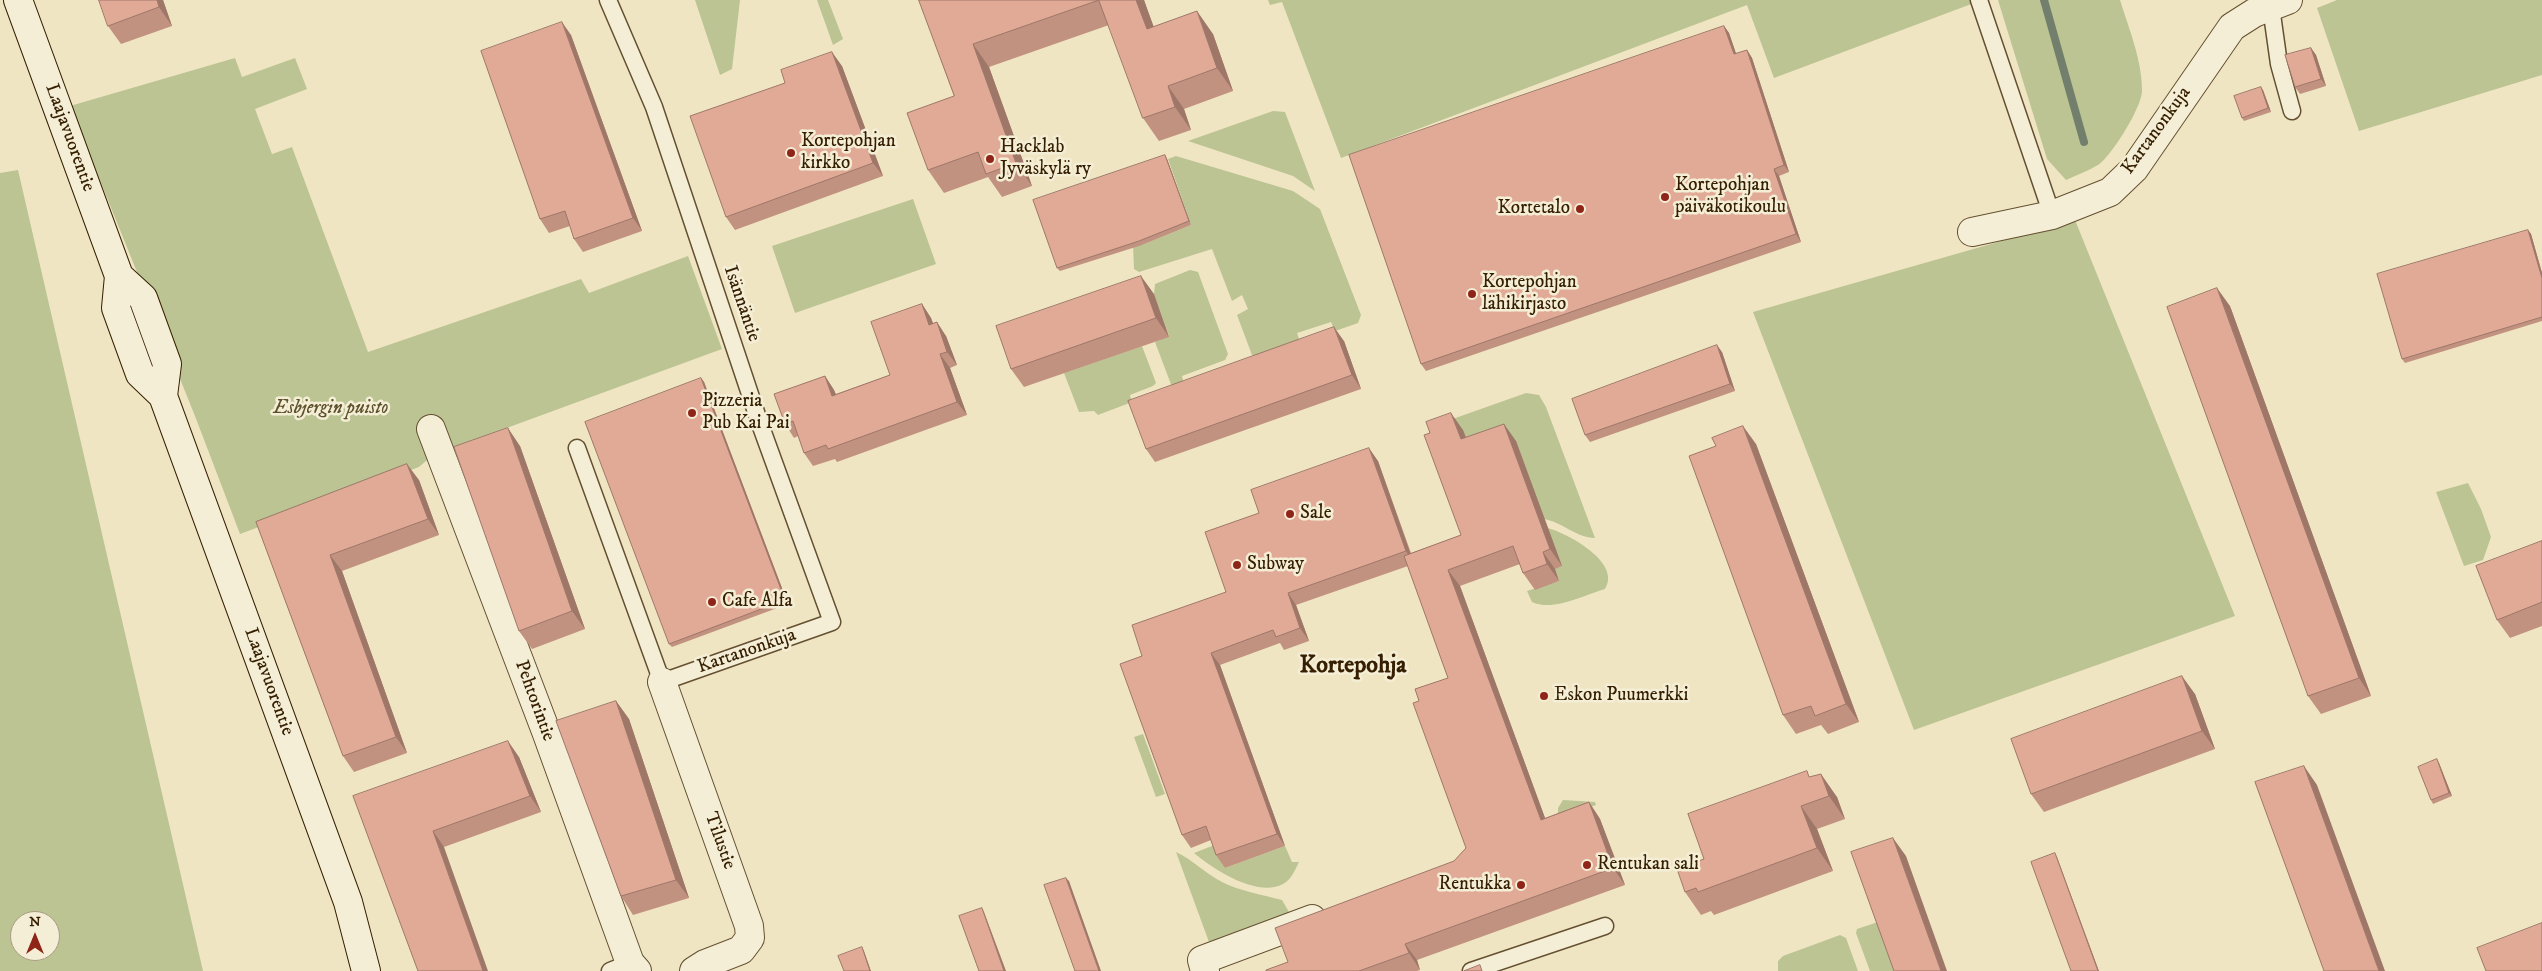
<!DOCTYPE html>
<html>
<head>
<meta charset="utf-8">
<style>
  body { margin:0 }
  #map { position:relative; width:2542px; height:971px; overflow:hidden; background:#f0e5c2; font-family:"IM FELL DW Pica",serif }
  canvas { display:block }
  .north { position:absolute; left:10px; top:911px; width:50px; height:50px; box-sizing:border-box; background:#f5eed7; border:1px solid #a89b81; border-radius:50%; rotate:0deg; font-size:14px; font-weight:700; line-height:20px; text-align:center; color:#351f00 }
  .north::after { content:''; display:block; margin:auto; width:18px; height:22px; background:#8f2418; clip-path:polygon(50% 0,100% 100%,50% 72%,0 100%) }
</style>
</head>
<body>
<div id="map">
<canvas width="2542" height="971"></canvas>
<div class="north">N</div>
</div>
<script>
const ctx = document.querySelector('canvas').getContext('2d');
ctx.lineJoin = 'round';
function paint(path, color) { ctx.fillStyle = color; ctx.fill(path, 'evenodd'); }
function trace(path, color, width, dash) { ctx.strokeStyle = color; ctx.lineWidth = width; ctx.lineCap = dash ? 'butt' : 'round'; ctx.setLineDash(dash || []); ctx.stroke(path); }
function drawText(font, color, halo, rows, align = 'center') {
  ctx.font = font + ' "IM FELL DW Pica",serif'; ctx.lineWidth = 5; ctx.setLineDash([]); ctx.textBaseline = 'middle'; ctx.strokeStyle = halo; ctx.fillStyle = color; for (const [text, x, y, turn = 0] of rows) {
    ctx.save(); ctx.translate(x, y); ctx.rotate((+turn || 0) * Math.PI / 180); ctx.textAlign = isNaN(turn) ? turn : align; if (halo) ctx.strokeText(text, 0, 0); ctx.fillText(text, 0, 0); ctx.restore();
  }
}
paint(new Path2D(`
  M 695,0 L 740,0 L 732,69 L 720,75 Z
  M 817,0 L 828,0 L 843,39 L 833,45 Z
  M 1268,0 L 1982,0 L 1774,78 L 1747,5 L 1341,158 L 1282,2 L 1270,5 Z
  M 1998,0 L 2120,0 C 2129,29 2142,60 2142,90 C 2143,106 2111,157 2098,165 C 2088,171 2076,175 2066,180 L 2047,159 Z
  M 2337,0 L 2542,0 L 2542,75 L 2359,131 L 2317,8 Z
  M 235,58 L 242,77 L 295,58 L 307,89 L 255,109 L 272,154 L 292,147 L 368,352 L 581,279 L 589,293 L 688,256 L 722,349 L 433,455 L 419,467 L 240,534 L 195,416 L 70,106 Z
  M 1273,111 L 1285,112 L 1315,191 L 1293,176 L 1188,141 Z
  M 1176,156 L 1293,191 L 1320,209 L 1361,315 L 1358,323 L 1335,331 L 1331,322 L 1297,333 L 1300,342 L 1260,356 L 1252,355 L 1237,315 L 1248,309 L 1242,295 L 1232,301 L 1212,249 L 1139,272 L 1134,269 L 1133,244 L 1118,176 L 1142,245 L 1191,225 L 1168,159 Z
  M 18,170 L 203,971 L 0,971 L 0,173 ZM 20,921 L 50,921 L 50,951 L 20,951 Z
  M 913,199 L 936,264 L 795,313 L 772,246 Z
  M 2075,220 L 2235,616 L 1914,730 L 1753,312 Z
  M 1190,270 L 1198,272 L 1228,354 L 1225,360 L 1182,376 L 1184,384 L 1172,387 L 1155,342 L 1169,336 L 1154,294 L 1155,284 Z
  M 1142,346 L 1156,383 L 1153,386 L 1130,395 L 1132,402 L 1098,415 L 1094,411 L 1079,412 L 1064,373 Z
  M 1526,393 L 1539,395 L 1546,407 L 1595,538 C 1577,538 1562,522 1544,519 L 1428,437 L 1430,427 Z
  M 2468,483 L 2481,509 L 2491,537 L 2483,560 L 2464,566 L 2436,492 Z
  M 1548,528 C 1569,534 1622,563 1605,589 C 1584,595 1553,612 1532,602 L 1527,591 L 1559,581 L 1555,569 Z
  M 1143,734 L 1165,794 L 1156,797 L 1134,737 Z
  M 1563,800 L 1595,802 L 1596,805 L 1558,819 L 1558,808 Z
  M 1217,844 L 1225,868 L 1285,846 L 1292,862 L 1299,862 C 1295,870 1291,880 1283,884 C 1257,898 1213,869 1194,853 Z
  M 1176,852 C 1193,860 1205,873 1222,882 C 1240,891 1263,895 1282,900 L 1289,912 L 1285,921 L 1222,944 L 1209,942 Z
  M 1881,921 L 1899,971 L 1870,971 L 1856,933 L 1857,929 Z
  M 1840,935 L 1846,938 L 1858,971 L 1778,971 L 1778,961 L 1783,956 Z`), '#bbc492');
trace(new Path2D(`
  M 2044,0 L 2084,142`), '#727f6c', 8);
const service = new Path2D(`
  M 1979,0 L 2052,215
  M 2270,0 L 2279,64 L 2292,111
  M 577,448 L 662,682 L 832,622 L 760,424 L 654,107 L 608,0
  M 610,971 L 630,963
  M 1471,971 L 1605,926`);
const minor = new Path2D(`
  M 1972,232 L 2052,215 L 2110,192 L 2134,169 L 2232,27 L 2254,13 L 2288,0
  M 431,429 L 547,734 L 630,963 L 637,971
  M 662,682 L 749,926 L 750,938 L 741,950 L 705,964 L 694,971
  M 1205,971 L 1202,960 L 1312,919`);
const secondary = new Path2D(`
  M 18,0 L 119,276 L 116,308 L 140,374 L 163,396
  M 119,276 L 143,298 L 167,364 L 163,396 L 348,902 L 366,971`);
trace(service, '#645030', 19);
trace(minor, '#645030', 30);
trace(secondary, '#351f00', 30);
trace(service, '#f5eed7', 16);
trace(minor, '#f5eed7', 28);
trace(secondary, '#f5eed7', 28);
paint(new Path2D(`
  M 163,0 L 172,26 L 121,44 L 108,26 Z
  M 919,0 L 1144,0 L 1153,27 L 1213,34 L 1233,91 L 1184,109 L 1191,130 L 1159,141 L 1143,118 L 1109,25 L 989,67 L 1032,186 L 1002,197 L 988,177 L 944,193 L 928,170 L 954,96 Z
  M 1724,26 L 1729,33 L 1736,54 L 1747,50 L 1752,58 L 1789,172 L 1779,176 L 1801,242 L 1426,371 L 1421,364 Z
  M 571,35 L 642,231 L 583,252 L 574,239 L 570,226 L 549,233 L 540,219 Z
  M 2311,48 L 2316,55 L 2326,86 L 2300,94 L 2295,87 Z
  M 842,66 L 883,176 L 735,230 L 726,217 Z
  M 2263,90 L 2271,112 L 2244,121 L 2242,118 Z
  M 1165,155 L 1167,159 L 1191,225 L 1142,245 L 1060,271 L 1057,268 Z
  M 2528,230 L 2531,234 L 2542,273 L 2542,321 L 2405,363 L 2402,359 Z
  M 1154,294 L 1169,337 L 1024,387 L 1011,369 Z
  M 922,304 L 931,318 L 933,324 L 946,336 L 957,365 L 950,368 L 967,415 L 837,462 L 835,459 L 813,466 L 804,453 L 798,436 L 794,438 L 785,424 L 825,376 L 834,390 L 836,394 L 890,375 Z
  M 2230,306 L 2371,696 L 2321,714 L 2308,696 Z
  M 1344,341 L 1361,389 L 1155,462 L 1146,449 Z
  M 1722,352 L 1735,391 L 1590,442 L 1585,435 Z
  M 701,378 L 704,382 L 788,604 L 672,647 L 669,644 Z
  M 1463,430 L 1466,437 L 1516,441 L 1562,566 L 1555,569 L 1559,581 L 1535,590 L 1523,573 L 1520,564 L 1460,586 L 1545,818 L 1589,802 L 1600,819 L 1625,885 L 1417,960 L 1420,970 L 1417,971 L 1266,971 L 1288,962 L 1454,861 L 1466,848 L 1419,701 L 1448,678 L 1408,566 L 1296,605 L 1309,641 L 1284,650 L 1280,643 L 1220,665 L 1285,846 L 1225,868 L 1216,855 L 1211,840 L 1191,848 L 1182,835 L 1142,656 L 1226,592 L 1259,513 L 1378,461 L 1411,553 L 1461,535 Z
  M 1756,444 L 1859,722 L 1828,734 L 1821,725 L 1796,734 L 1783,715 Z
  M 520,446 L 585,629 L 532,649 L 519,631 Z
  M 419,480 L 439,535 L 342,571 L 407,753 L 354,772 L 343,756 L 256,522 Z
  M 2542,541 L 2542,626 L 2510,638 L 2497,620 Z
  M 2195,694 L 2215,749 L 2044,812 L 2031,794 Z
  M 616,701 L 629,719 L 689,898 L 633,915 L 621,896 Z
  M 519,757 L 541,812 L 444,847 L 353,796 Z
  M 2439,763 L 2452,796 L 2433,804 L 2431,800 Z
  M 1811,777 L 1837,797 L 1845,819 L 1817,829 L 1833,871 L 1714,915 L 1711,911 L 1701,915 L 1685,892 L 1704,859 Z`), '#c29281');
paint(new Path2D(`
  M 157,0 L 163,0 L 172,26 L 159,7 Z
  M 1136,0 L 1144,0 L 1163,52 L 1147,29 Z
  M 1197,11 L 1213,34 L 1233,91 L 1217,68 Z
  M 562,22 L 571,35 L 642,231 L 633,218 Z
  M 1724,26 L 1729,33 L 1739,62 L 1734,54 Z
  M 973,44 L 989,67 L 1032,186 L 1016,163 Z
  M 2311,48 L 2316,55 L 2326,86 L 2321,79 Z
  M 1747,50 L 1752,58 L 1789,172 L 1784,165 Z
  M 832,52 L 842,66 L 883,176 L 873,163 Z
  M 1168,86 L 1184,109 L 1191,130 L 1175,107 Z
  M 2261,87 L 2263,90 L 2271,112 L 2268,108 Z
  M 1165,155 L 1167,159 L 1191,225 L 1189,221 Z
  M 1774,169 L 1779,176 L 1801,242 L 1796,234 Z
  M 2528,230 L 2531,234 L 2542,273 L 2542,278 Z
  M 1141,276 L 1154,294 L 1169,337 L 1156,318 Z
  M 2217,288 L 2230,306 L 2371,696 L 2359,678 Z
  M 922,304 L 931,318 L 939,338 L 929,325 Z
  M 937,322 L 946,336 L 957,365 L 947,352 Z
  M 1334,327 L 1344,341 L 1361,389 L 1352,375 Z
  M 1717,345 L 1722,352 L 1735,391 L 1730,384 Z
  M 940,354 L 950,368 L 967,415 L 957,402 Z
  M 825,376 L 834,390 L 841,409 L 832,396 Z
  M 701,378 L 704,382 L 788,604 L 785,600 Z
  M 1451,413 L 1463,430 L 1473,456 L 1461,439 Z
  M 1504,424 L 1516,441 L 1562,566 L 1550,549 Z
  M 1743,426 L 1756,444 L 1859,722 L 1846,704 Z
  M 508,428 L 520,446 L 585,629 L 572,611 Z
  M 1369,448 L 1378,461 L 1414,564 L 1406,551 Z
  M 407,464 L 419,480 L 439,535 L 428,519 Z
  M 1543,552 L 1555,569 L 1559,581 L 1547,564 Z
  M 330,555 L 342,571 L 407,753 L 396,737 Z
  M 1448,570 L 1460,586 L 1552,837 L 1541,820 Z
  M 1288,593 L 1296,605 L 1309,641 L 1300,628 Z
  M 1211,653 L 1220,665 L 1285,846 L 1277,834 Z
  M 2182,676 L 2195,694 L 2215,749 L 2202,731 Z
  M 616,701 L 629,719 L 689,898 L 676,880 Z
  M 508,741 L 519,757 L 541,812 L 530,796 Z
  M 2437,759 L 2439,763 L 2452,796 L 2449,793 Z
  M 2304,766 L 2317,785 L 2385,971 L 2379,971 Z
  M 1821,774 L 1837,797 L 1845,819 L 1829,796 Z
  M 1589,802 L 1600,819 L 1625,885 L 1613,868 Z
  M 1801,806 L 1817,829 L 1833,871 L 1817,848 Z
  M 433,831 L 444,847 L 488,971 L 483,971 Z
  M 1893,838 L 1906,856 L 1947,971 L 1941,971 Z
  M 2055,853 L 2057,857 L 2099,971 L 2098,971 Z
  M 1066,878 L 1069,881 L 1101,971 L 1099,971 Z
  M 982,908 L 984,912 L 1006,971 L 1004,971 Z
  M 1405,944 L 1417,960 L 1420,970 L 1409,953 Z
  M 862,947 L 864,951 L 871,971 L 870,971 Z`), '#9e7769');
const building = new Path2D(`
  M 99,0 L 157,0 L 159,7 L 108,26 Z
  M 919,0 L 1099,0 L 973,44 L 1016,163 L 986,174 L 978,152 L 928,170 L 907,113 L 954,96 Z
  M 1099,0 L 1136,0 L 1147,29 L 1197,11 L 1217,68 L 1168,86 L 1175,107 L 1143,118 Z
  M 562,22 L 633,218 L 574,239 L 565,211 L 540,219 L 481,51 Z
  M 1724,26 L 1734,54 L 1747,50 L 1784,165 L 1774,169 L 1796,234 L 1421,364 L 1349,155 Z
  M 2311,48 L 2321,79 L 2295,87 L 2285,55 Z
  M 832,52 L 873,163 L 726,217 L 690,116 L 785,83 L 781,70 Z
  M 2261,87 L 2268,108 L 2242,118 L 2234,96 Z
  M 1165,155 L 1189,221 L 1139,241 L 1057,268 L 1033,200 Z
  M 2528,230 L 2542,278 L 2542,317 L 2402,359 L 2377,274 Z
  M 1141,276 L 1156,318 L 1011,369 L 996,326 Z
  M 2217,288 L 2359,678 L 2308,696 L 2167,307 Z
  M 922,304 L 929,325 L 937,322 L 947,352 L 940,354 L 957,402 L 828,449 L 826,445 L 804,453 L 793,421 L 785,424 L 774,394 L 825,376 L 832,396 L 890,375 L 871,322 Z
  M 1334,327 L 1352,375 L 1146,449 L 1128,401 Z
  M 1717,345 L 1730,384 L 1585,435 L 1572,399 Z
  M 701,378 L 785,600 L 669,644 L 585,422 Z
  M 1451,413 L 1461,439 L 1504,424 L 1550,549 L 1543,552 L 1547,564 L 1523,573 L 1513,546 L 1448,570 L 1541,820 L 1589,802 L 1613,868 L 1405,944 L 1409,953 L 1359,971 L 1266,971 L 1266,970 L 1288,962 L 1275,928 L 1454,861 L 1466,848 L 1413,703 L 1419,701 L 1415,689 L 1448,678 L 1404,556 L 1461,535 L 1424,435 L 1430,433 L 1426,422 Z
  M 1743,426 L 1846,704 L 1815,716 L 1811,706 L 1783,715 L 1689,456 L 1716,446 L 1712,438 Z
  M 508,428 L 572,611 L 519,631 L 454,447 Z
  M 1369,448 L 1406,551 L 1288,593 L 1300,628 L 1276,637 L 1273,630 L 1211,653 L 1277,834 L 1216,855 L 1206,826 L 1182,835 L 1120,664 L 1142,656 L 1132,625 L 1226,592 L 1205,532 L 1259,513 L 1251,490 Z
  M 407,464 L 428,519 L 330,555 L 396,737 L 343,756 L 256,522 Z
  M 2542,541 L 2542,602 L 2497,620 L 2476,566 Z
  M 2182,676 L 2202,731 L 2031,794 L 2011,739 Z
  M 616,701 L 676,880 L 621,896 L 556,721 Z
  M 508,741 L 530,796 L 433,831 L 483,971 L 418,971 L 353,796 Z
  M 2437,759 L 2449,793 L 2431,800 L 2418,767 Z
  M 2304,766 L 2379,971 L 2324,971 L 2255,782 Z
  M 1807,771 L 1809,777 L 1821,774 L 1829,796 L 1801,806 L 1817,848 L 1698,892 L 1696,888 L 1685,892 L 1677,869 L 1704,859 L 1688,814 Z
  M 1893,838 L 1941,971 L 1894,971 L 1851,852 Z
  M 2055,853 L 2098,971 L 2071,971 L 2031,862 Z
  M 1066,878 L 1099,971 L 1075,971 L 1044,885 Z
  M 982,908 L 1004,971 L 979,971 L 959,916 Z
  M 2542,923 L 2542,971 L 2486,971 L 2477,948 Z
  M 862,947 L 870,971 L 844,971 L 838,956 Z
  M 1480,965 L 1482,971 L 1464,971 Z`);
paint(building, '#e1aa96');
trace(building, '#9e7769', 1);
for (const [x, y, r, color] of [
  [791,153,5,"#8f2418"],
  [990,159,5,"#8f2418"],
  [1665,197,5,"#8f2418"],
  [1580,209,5,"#8f2418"],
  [1472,294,5,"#8f2418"],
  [692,413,5,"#8f2418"],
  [1290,514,5,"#8f2418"],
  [1237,565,5,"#8f2418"],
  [712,602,5,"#8f2418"],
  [1544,696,5,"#8f2418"],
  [1587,865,5,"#8f2418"],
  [1521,885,5,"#8f2418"]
]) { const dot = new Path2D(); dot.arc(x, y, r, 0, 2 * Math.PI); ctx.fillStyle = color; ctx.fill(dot); trace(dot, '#f5eed7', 2); }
drawText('19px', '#351f00', '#f5eed7', [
  ["Kartanonkuja",2157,131,-54],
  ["Laajavuorentie",69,138,70],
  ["Isännäntie",741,304,71],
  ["Kartanonkuja",747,652,-19],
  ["Laajavuorentie",268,682,70],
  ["Pehtorintie",534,701,70],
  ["Tilustie",719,841,70]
]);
drawText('19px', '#351f00', '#f5eed7', [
  ["Kortepohjan",801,142],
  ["kirkko",801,164],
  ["Hacklab",1000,148],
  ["Jyväskylä ry",1000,170],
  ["Kortepohjan",1675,186],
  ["päiväkotikoulu",1675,208],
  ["Kortetalo",1570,209,"right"],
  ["Kortepohjan",1482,283],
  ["lähikirjasto",1482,305],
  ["Pizzeria",702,402],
  ["Pub Kai Pai",702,424],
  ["Sale",1300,514],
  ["Subway",1247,565],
  ["Cafe Alfa",722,602],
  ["Eskon Puumerkki",1554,696],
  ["Rentukan sali",1597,865],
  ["Rentukka",1511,885,"right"]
], 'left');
drawText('italic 19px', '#5d512c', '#f5eed7', [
  ["Esbjergin puisto",331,409]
]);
drawText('bold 24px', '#351f00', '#f5eed7', [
  ["Kortepohja",1353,667]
]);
</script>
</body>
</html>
